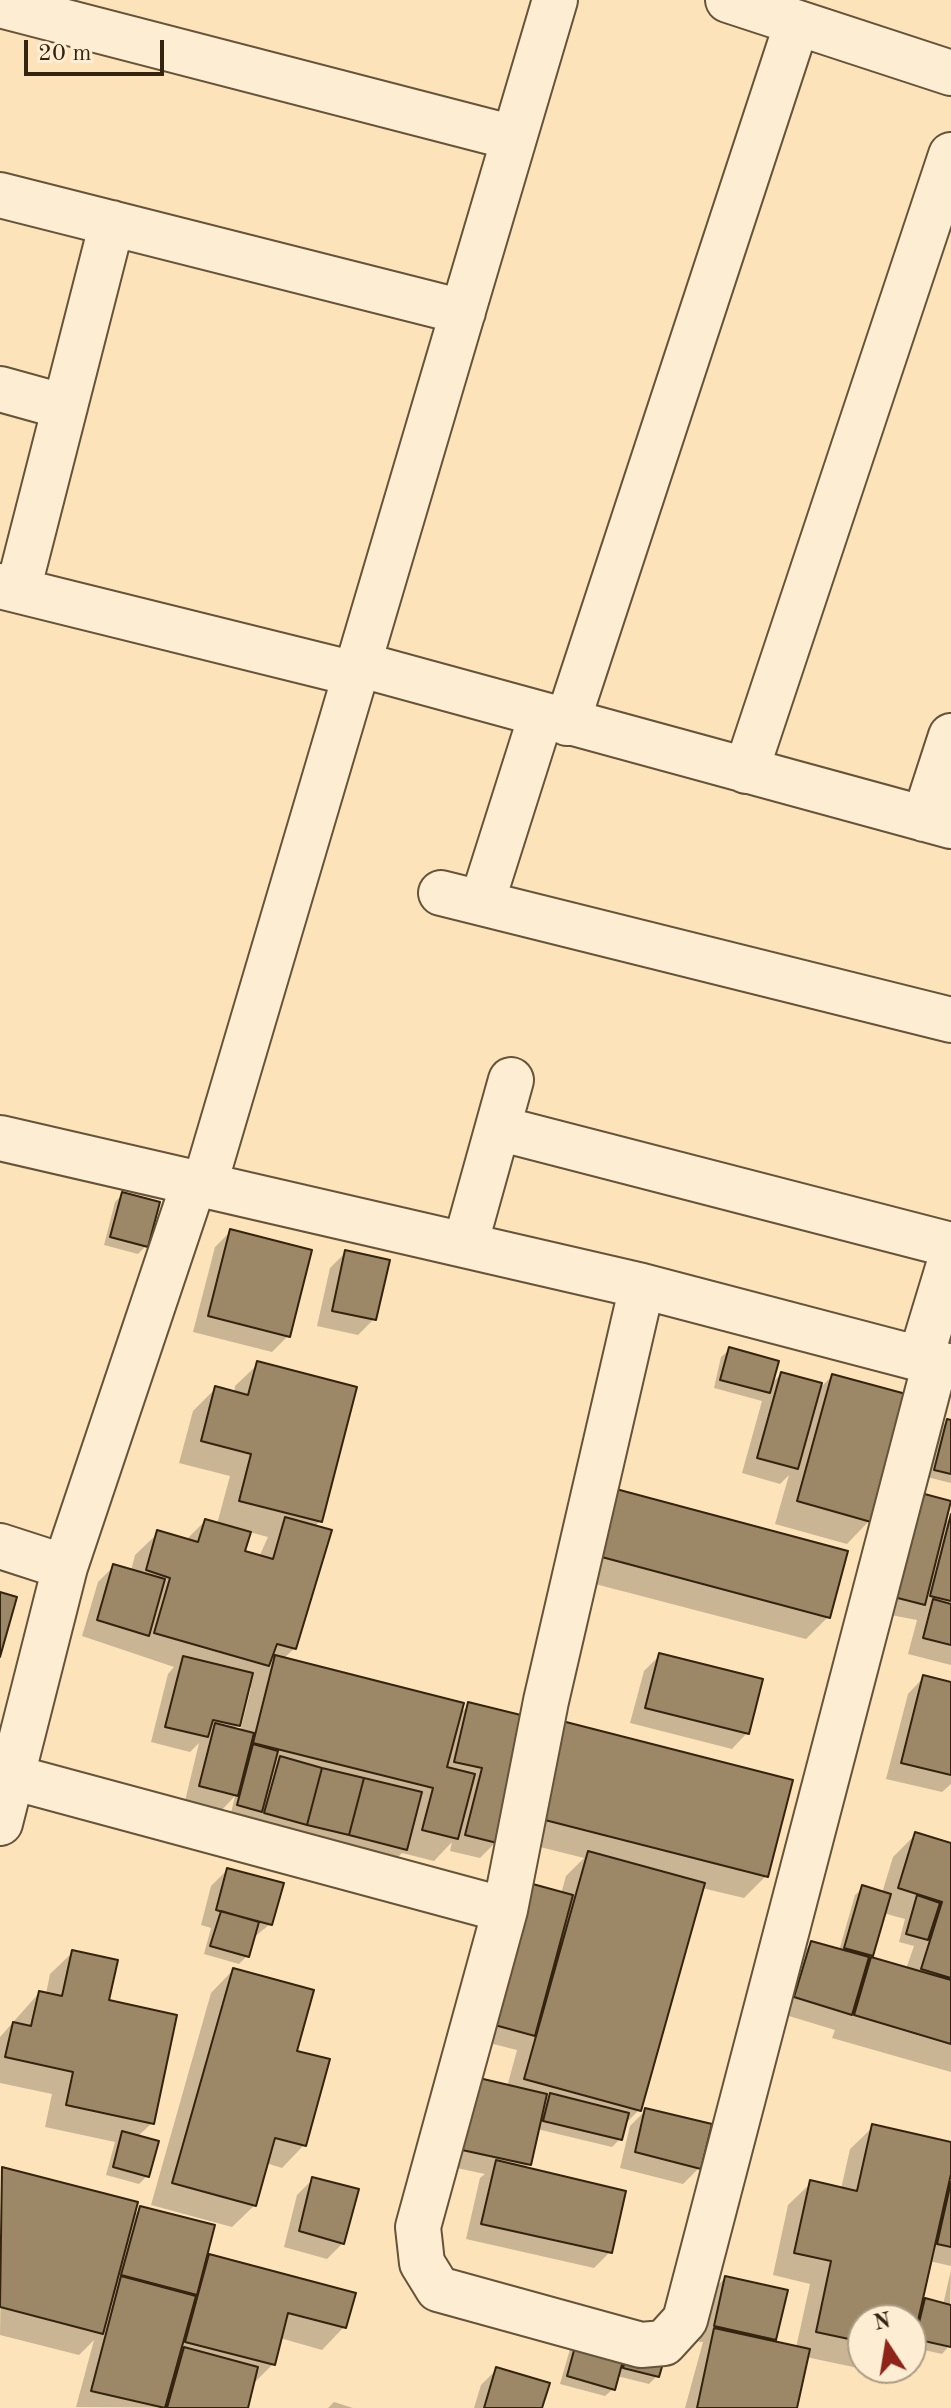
<!DOCTYPE html>
<html>
<head>
<meta charset="utf-8">
<style>
  body { margin:0 }
  #map { position:relative; width:951px; height:2408px; overflow:hidden; background:#fce3b9; font-family:"Old Standard TT",serif }
  canvas { display:block }
  .north { position:absolute; left:847px; top:2304px; width:80px; height:80px; box-sizing:border-box; background:#fdedd2; border:2px solid #ac9c84; border-radius:50%; rotate:348deg; font-size:22px; font-weight:700; line-height:32px; text-align:center; color:#33230f }
  .north::after { content:''; display:block; margin:auto; width:28px; height:36px; background:#8f2418; clip-path:polygon(50% 0,100% 100%,50% 72%,0 100%) }
  .scale { position:absolute; left:24px; top:40px; width:140px; height:36px; box-sizing:border-box; border:4px solid #33230f; border-top:0; padding-left:10px; font-size:24px; line-height:28px; white-space:nowrap; color:#33230f; -webkit-text-stroke:6px #fdedd2; paint-order:stroke }
</style>
</head>
<body>
<div id="map">
<canvas width="951" height="2408"></canvas>
<div class="north">N</div>
<div class="scale">20 m</div>
</div>
<script>
const ctx = document.querySelector('canvas').getContext('2d');
ctx.lineJoin = 'round';
function paint(path, color) { ctx.fillStyle = color; ctx.fill(path, 'evenodd'); }
function trace(path, color, width, dash) { ctx.strokeStyle = color; ctx.lineWidth = width; ctx.lineCap = dash ? 'butt' : 'round'; ctx.setLineDash(dash || []); ctx.stroke(path); }
paint(new Path2D(`
  M 123,1194 L 146,1246 L 138,1254 L 104,1245 L 115,1202 Z
  M 231,1231 L 288,1336 L 272,1352 L 193,1332 L 215,1247 Z
  M 346,1252 L 374,1319 L 358,1335 L 317,1326 L 330,1268 Z
  M 729,1350 L 770,1385 L 781,1374 L 818,1390 L 832,1376 L 869,1521 L 847,1544 L 775,1524 L 789,1475 L 780,1484 L 742,1473 L 762,1401 L 714,1388 L 721,1357 Z
  M 258,1364 L 320,1521 L 314,1527 L 295,1648 L 283,1659 L 459,1714 L 469,1705 L 527,1719 L 496,1842 L 480,1858 L 450,1851 L 452,1842 L 434,1861 L 402,1853 L 390,1865 L 250,1829 L 252,1819 L 231,1813 L 235,1796 L 221,1811 L 185,1801 L 199,1743 L 190,1752 L 151,1742 L 168,1674 L 174,1667 L 82,1636 L 98,1582 L 114,1566 L 131,1571 L 135,1555 L 158,1533 L 186,1540 L 205,1521 L 217,1524 L 230,1476 L 179,1463 L 193,1411 L 216,1388 L 234,1393 L 235,1386 ZM 249,1532 L 268,1537 L 259,1557 L 243,1552 ZM 248,1687 L 251,1688 L 240,1732 L 233,1730 L 238,1725 Z
  M 947,1421 L 951,1422 L 951,1483 L 927,1477 L 939,1429 Z
  M 594,1514 L 828,1617 L 806,1639 L 576,1579 Z
  M 951,1516 L 951,1665 L 908,1654 L 917,1620 L 875,1612 Z
  M 660,1655 L 747,1733 L 732,1749 L 630,1723 L 644,1671 Z
  M 923,1678 L 951,1684 L 951,1784 L 942,1792 L 886,1779 L 908,1694 Z
  M 540,1746 L 766,1876 L 744,1898 L 702,1888 L 639,2110 L 623,2126 L 620,2139 L 612,2147 L 537,2129 L 529,2164 L 524,2169 L 610,2252 L 594,2268 L 466,2239 L 480,2178 L 485,2174 L 447,2166 L 507,2087 L 517,2050 L 465,2037 L 561,1894 L 566,1876 L 584,1858 L 516,1841 Z
  M 915,1835 L 951,1845 L 951,2072 L 832,2038 L 835,2030 L 779,2013 L 796,1959 L 812,1943 L 839,1951 L 855,1895 L 863,1888 L 882,1893 L 893,1857 ZM 883,1913 L 905,1919 L 899,1942 L 914,1946 L 906,1969 L 868,1958 Z
  M 227,1870 L 270,1924 L 252,1939 L 247,1956 L 239,1964 L 204,1954 L 211,1928 L 201,1925 L 211,1886 Z
  M 73,1952 L 107,2002 L 152,2123 L 137,2137 L 147,2176 L 139,2184 L 106,2175 L 115,2142 L 45,2127 L 52,2094 L 0,2083 L 0,2037 L 39,1993 L 46,1994 L 50,1974 Z
  M 233,1970 L 295,2052 L 304,2145 L 282,2168 L 266,2163 L 255,2205 L 232,2227 L 151,2205 L 211,1993 Z
  M 646,2110 L 699,2168 L 683,2184 L 620,2168 L 630,2126 Z
  M 873,2127 L 951,2144 L 951,2266 L 929,2261 L 919,2307 L 925,2301 L 943,2305 L 951,2270 L 949,2346 L 942,2354 L 911,2347 L 911,2320 L 863,2320 L 863,2368 L 893,2368 L 886,2374 L 806,2357 L 795,2408 L 685,2408 L 703,2342 L 699,2342 L 709,2294 L 725,2278 L 785,2291 L 773,2343 L 796,2348 L 810,2284 L 773,2275 L 788,2205 L 811,2183 L 841,2189 L 850,2149 Z
  M 3,2169 L 132,2217 L 141,2208 L 203,2262 L 209,2256 L 344,2327 L 322,2350 L 280,2338 L 273,2364 L 251,2386 L 245,2408 L 76,2407 L 94,2340 L 79,2355 L 0,2335 Z
  M 313,2179 L 343,2243 L 327,2259 L 284,2247 L 297,2195 Z
  M 580,2335 L 657,2376 L 649,2384 L 617,2376 L 613,2389 L 605,2396 L 560,2384 L 572,2342 Z
  M 497,2369 L 540,2408 L 474,2408 L 481,2385 Z
  M 334,2402 L 353,2408 L 328,2408 Z`), '#0003');
const building = new Path2D(`
  M 122,1192 L 160,1202 L 148,1247 L 110,1237 Z
  M 230,1229 L 312,1250 L 290,1337 L 208,1316 Z
  M 345,1250 L 390,1260 L 376,1320 L 332,1311 Z
  M 729,1347 L 779,1361 L 770,1393 L 720,1380 Z
  M 257,1361 L 357,1387 L 322,1522 L 239,1501 L 251,1454 L 201,1441 L 215,1386 L 248,1395 Z
  M 781,1372 L 822,1383 L 798,1469 L 757,1458 Z
  M 832,1374 L 906,1394 L 871,1522 L 797,1501 Z
  M 947,1419 L 951,1420 L 951,1474 L 934,1470 Z
  M 616,1489 L 848,1551 L 830,1618 L 598,1556 Z
  M 917,1492 L 951,1501 L 925,1605 L 890,1596 Z
  M 951,1514 L 951,1601 L 930,1596 Z
  M 285,1517 L 332,1530 L 296,1649 L 277,1644 L 269,1666 L 154,1633 L 170,1578 L 146,1570 L 157,1530 L 198,1542 L 205,1519 L 251,1532 L 245,1551 L 273,1559 Z
  M 113,1564 L 165,1579 L 149,1636 L 97,1620 Z
  M 0,1592 L 17,1597 L 0,1657 Z
  M 933,1599 L 951,1604 L 951,1645 L 923,1638 Z
  M 659,1653 L 763,1679 L 749,1734 L 645,1708 Z
  M 275,1655 L 464,1703 L 447,1767 L 475,1774 L 458,1839 L 422,1830 L 433,1788 L 253,1743 Z
  M 183,1656 L 253,1673 L 240,1726 L 213,1720 L 208,1737 L 165,1727 Z
  M 923,1675 L 951,1682 L 951,1775 L 901,1763 Z
  M 468,1702 L 529,1717 L 497,1843 L 465,1835 L 482,1768 L 454,1762 Z
  M 562,1721 L 793,1780 L 768,1877 L 537,1818 Z
  M 215,1723 L 254,1733 L 238,1796 L 199,1786 Z
  M 253,1744 L 278,1751 L 262,1812 L 237,1805 Z
  M 280,1756 L 322,1768 L 307,1825 L 264,1813 Z
  M 322,1768 L 364,1778 L 349,1835 L 307,1825 Z
  M 364,1778 L 422,1792 L 407,1850 L 349,1835 Z
  M 915,1832 L 951,1843 L 951,1978 L 921,1969 L 942,1902 L 898,1888 Z
  M 588,1851 L 705,1883 L 641,2111 L 524,2079 Z
  M 227,1868 L 284,1883 L 272,1925 L 216,1910 Z
  M 518,1880 L 573,1895 L 535,2036 L 480,2021 Z
  M 862,1885 L 891,1894 L 873,1956 L 844,1948 Z
  M 917,1895 L 940,1903 L 928,1940 L 906,1934 Z
  M 221,1911 L 259,1922 L 249,1957 L 210,1946 Z
  M 811,1941 L 869,1957 L 852,2015 L 794,1997 Z
  M 72,1950 L 118,1960 L 109,2000 L 177,2015 L 154,2124 L 66,2105 L 73,2072 L 5,2057 L 13,2022 L 31,2026 L 39,1991 L 62,1996 Z
  M 871,1957 L 951,1980 L 951,2044 L 854,2015 Z
  M 233,1968 L 314,1990 L 297,2051 L 330,2059 L 306,2146 L 275,2138 L 256,2206 L 172,2183 Z
  M 479,2078 L 547,2094 L 531,2165 L 462,2150 Z
  M 550,2093 L 629,2113 L 622,2140 L 543,2121 Z
  M 645,2108 L 712,2124 L 701,2169 L 635,2152 Z
  M 872,2124 L 951,2142 L 951,2174 L 911,2352 L 911,2320 L 863,2320 L 863,2342 L 816,2332 L 831,2261 L 794,2253 L 810,2180 L 857,2191 Z
  M 122,2131 L 159,2141 L 149,2177 L 113,2167 Z
  M 496,2160 L 626,2191 L 612,2253 L 481,2224 Z
  M 2,2167 L 138,2202 L 103,2334 L 0,2307 Z
  M 312,2177 L 359,2189 L 344,2244 L 299,2231 Z
  M 951,2182 L 951,2247 L 937,2244 Z
  M 140,2206 L 215,2225 L 197,2295 L 121,2275 Z
  M 209,2254 L 356,2293 L 346,2328 L 288,2313 L 275,2365 L 185,2342 Z
  M 121,2276 L 196,2296 L 165,2408 L 91,2391 Z
  M 725,2276 L 788,2290 L 776,2340 L 714,2326 Z
  M 925,2298 L 951,2305 L 951,2347 L 915,2339 Z
  M 714,2328 L 810,2349 L 797,2408 L 697,2408 Z
  M 579,2332 L 627,2346 L 615,2390 L 567,2376 Z
  M 630,2343 L 666,2353 L 659,2377 L 623,2368 Z
  M 184,2347 L 258,2367 L 248,2408 L 167,2408 Z
  M 496,2367 L 550,2383 L 542,2408 L 484,2408 Z`);
paint(building, '#9c8767');
trace(building, '#33230f', 2);
const minor = new Path2D(`
  M 728,0 L 951,73
  M 0,5 L 514,138
  M 0,195 L 463,312
  M 0,389 L 65,407
  M 0,586 L 355,674
  M 18,590 L 112,223
  M 358,664 L 951,826
  M 567,723 L 797,23
  M 746,771 L 951,155
  M 924,819 L 951,736
  M 441,893 L 951,1020
  M 482,902 L 541,716
  M 498,1128 L 951,1245
  M 0,1138 L 642,1286 L 951,1367
  M 204,1186 L 555,0
  M 465,1245 L 511,1080
  M 642,1286 L 546,1701 L 505,1910 L 418,2227 L 422,2263 L 438,2289 L 641,2345 L 664,2343 L 685,2320 L 935,1363
  M 920,1360 L 951,1258
  M 0,1546 L 65,1567
  M 12,1777 L 505,1910
  M 0,1823 L 65,1567 L 194,1183`);
trace(minor, '#65533a', 48);
trace(minor, '#fdedd2', 44);
</script>
</body>
</html>
